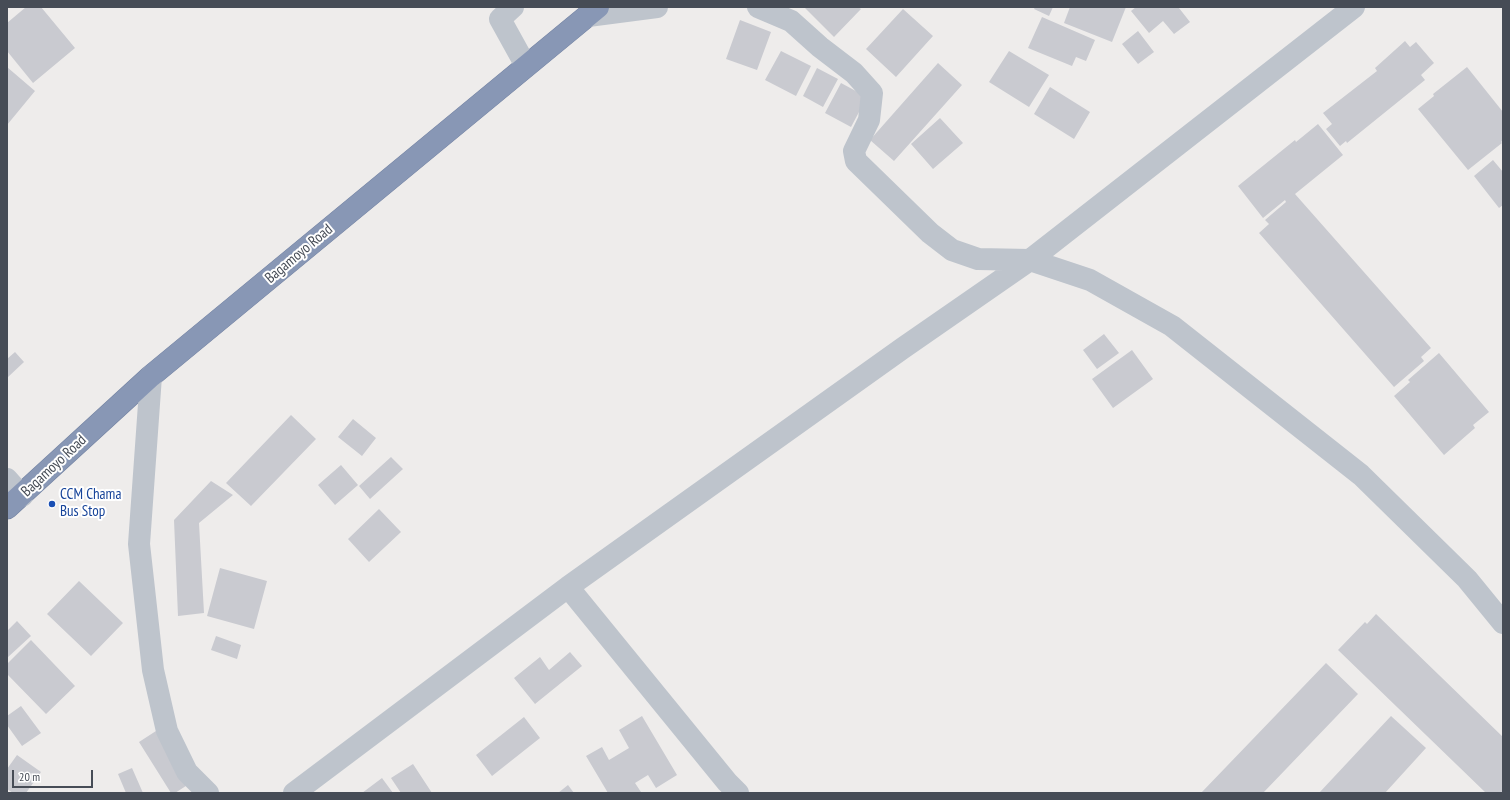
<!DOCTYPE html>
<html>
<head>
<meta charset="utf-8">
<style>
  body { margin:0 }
  #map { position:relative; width:1510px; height:800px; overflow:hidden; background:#eeeceb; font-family:"PT Sans Narrow",sans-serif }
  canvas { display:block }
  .frame { position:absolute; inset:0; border:8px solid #464c56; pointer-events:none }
  .scale { position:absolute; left:12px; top:770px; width:81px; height:18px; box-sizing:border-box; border:2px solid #464c56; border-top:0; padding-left:5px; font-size:12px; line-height:14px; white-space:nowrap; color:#464c56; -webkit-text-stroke:3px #fff; paint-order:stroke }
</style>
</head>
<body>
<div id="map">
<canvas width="1510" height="800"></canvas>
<div class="frame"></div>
<div class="scale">20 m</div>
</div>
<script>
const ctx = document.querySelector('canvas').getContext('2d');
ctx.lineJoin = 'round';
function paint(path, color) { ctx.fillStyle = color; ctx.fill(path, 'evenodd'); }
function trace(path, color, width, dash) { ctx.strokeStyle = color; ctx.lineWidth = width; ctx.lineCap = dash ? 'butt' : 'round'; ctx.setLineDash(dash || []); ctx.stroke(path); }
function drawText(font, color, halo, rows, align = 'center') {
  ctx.font = font + ' "PT Sans Narrow",sans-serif'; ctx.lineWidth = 4; ctx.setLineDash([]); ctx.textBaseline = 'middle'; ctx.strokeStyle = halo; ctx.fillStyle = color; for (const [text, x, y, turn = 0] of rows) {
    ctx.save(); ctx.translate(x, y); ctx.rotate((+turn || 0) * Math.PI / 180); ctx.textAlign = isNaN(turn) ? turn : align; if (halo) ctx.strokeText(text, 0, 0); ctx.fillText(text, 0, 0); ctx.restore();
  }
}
paint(new Path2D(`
  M 26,7 L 41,7 L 75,48 L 33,83 L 7,51 L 7,23 Z
  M 804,7 L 858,7 L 861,9 L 834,37 Z
  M 1035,7 L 1053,7 L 1049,16 L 1034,9 Z
  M 1070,7 L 1126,7 L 1112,42 L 1064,23 Z
  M 1136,7 L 1180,7 L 1179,8 L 1190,22 L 1174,34 L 1163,21 L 1149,33 L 1131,11 Z
  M 903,9 L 933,36 L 896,77 L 866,49 Z
  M 1042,17 L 1095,40 L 1086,61 L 1076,57 L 1072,66 L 1028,48 Z
  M 740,20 L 771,32 L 757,70 L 726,59 Z
  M 1138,31 L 1154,52 L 1138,64 L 1122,44 Z
  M 1405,41 L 1410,47 L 1416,42 L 1434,63 L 1421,75 L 1425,80 L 1347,143 L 1346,141 L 1340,146 L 1326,129 L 1332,124 L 1323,113 L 1377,71 L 1375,68 Z
  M 781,51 L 811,66 L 796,96 L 765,80 Z
  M 1009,51 L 1049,75 L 1029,107 L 989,82 Z
  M 938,63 L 962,85 L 894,161 L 870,140 Z
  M 7,67 L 35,91 L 7,125 Z
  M 1467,67 L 1503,112 L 1503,140 L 1501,142 L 1502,143 L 1468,170 L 1418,109 L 1434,96 L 1433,94 Z
  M 817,68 L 838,79 L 823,107 L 803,96 Z
  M 841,83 L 867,97 L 851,127 L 825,113 Z
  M 1050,87 L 1090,112 L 1074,139 L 1034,114 Z
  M 940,118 L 963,143 L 933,169 L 911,144 Z
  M 1318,124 L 1343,155 L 1295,194 L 1431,348 L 1421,357 L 1424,361 L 1394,387 L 1259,233 L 1269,224 L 1265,220 L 1286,202 L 1285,200 L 1263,218 L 1238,186 L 1295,140 L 1296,142 Z
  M 1493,160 L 1503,172 L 1503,205 L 1499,208 L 1474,176 Z
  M 1104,334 L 1119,353 L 1097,369 L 1083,350 Z
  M 1132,350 L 1153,379 L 1113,408 L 1092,379 Z
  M 15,352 L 24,362 L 7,378 L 7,359 Z
  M 1439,353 L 1489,412 L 1473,425 L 1475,428 L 1444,455 L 1394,396 L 1410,382 L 1408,380 Z
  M 291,415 L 316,439 L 251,506 L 226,483 Z
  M 353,419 L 376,438 L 362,456 L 338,437 Z
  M 391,457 L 403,469 L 370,499 L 359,486 Z
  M 341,465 L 358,485 L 335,505 L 318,485 Z
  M 211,481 L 233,495 L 199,523 L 204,613 L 178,616 L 174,520 Z
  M 379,509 L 401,532 L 369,562 L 348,539 Z
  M 220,568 L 267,581 L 254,629 L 207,616 Z
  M 79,581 L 123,623 L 91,656 L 47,614 Z
  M 1376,614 L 1503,737 L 1503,793 L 1486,793 L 1338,650 L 1365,622 L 1367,624 Z
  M 17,621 L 31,636 L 7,658 L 7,631 Z
  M 216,636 L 241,645 L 237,659 L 211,650 Z
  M 31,640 L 75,686 L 46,714 L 7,674 L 7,664 Z
  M 570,652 L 582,666 L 535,704 L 514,678 L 540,657 L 549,670 Z
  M 1326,663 L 1358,694 L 1263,793 L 1201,793 Z
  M 21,706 L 41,733 L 22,746 L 7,725 L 7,716 Z
  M 642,716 L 677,775 L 656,788 L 648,775 L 635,783 L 641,792 L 640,793 L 608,793 L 586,756 L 602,747 L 609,760 L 629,748 L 619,730 Z
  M 1391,716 L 1426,748 L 1385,793 L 1319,793 Z
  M 524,717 L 540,738 L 492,776 L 476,755 Z
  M 156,731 L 189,784 L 175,793 L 171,793 L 139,742 Z
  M 17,755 L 41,772 L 26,793 L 13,793 L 7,789 L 7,769 Z
  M 413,764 L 432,793 L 401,793 L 391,778 Z
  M 132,768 L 143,793 L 126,793 L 118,774 Z
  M 382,778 L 393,793 L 362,793 Z
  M 568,785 L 574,793 L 558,793 Z`), '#c9cad0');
const highway = new Path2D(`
  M 7,508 L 151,376 L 598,7`);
trace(highway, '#7382a1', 23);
trace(new Path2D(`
  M 513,7 L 500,19 L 526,66
  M 758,7 L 791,21 L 820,47 L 854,73 L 872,93 L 869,120 L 854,151 L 856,161 L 930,233 L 952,250 L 978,259 L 1030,260 L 1354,7
  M 588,16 L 657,7
  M 151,376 L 139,544 L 153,670 L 167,731 L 187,772 L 208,793
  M 7,479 L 22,496
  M 568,587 L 727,782 L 738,793
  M 294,793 L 568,587 L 903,348 L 1030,260 L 1090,280 L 1172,326 L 1361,475 L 1467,579 L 1503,623`), '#bec4cc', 22);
trace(highway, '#8897b5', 22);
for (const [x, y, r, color] of [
  [52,504,4,"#1a4fb4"]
]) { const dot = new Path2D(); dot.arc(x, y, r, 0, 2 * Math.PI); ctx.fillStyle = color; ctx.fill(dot); trace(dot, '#fff', 1.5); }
drawText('15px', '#464c56', '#fff', [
  ["Bagamoyo Road",299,254,-40],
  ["Bagamoyo Road",54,466,-43]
]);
drawText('15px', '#164399', '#fff', [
  ["CCM Chama",60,495],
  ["Bus Stop",60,512]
], 'left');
</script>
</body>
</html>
